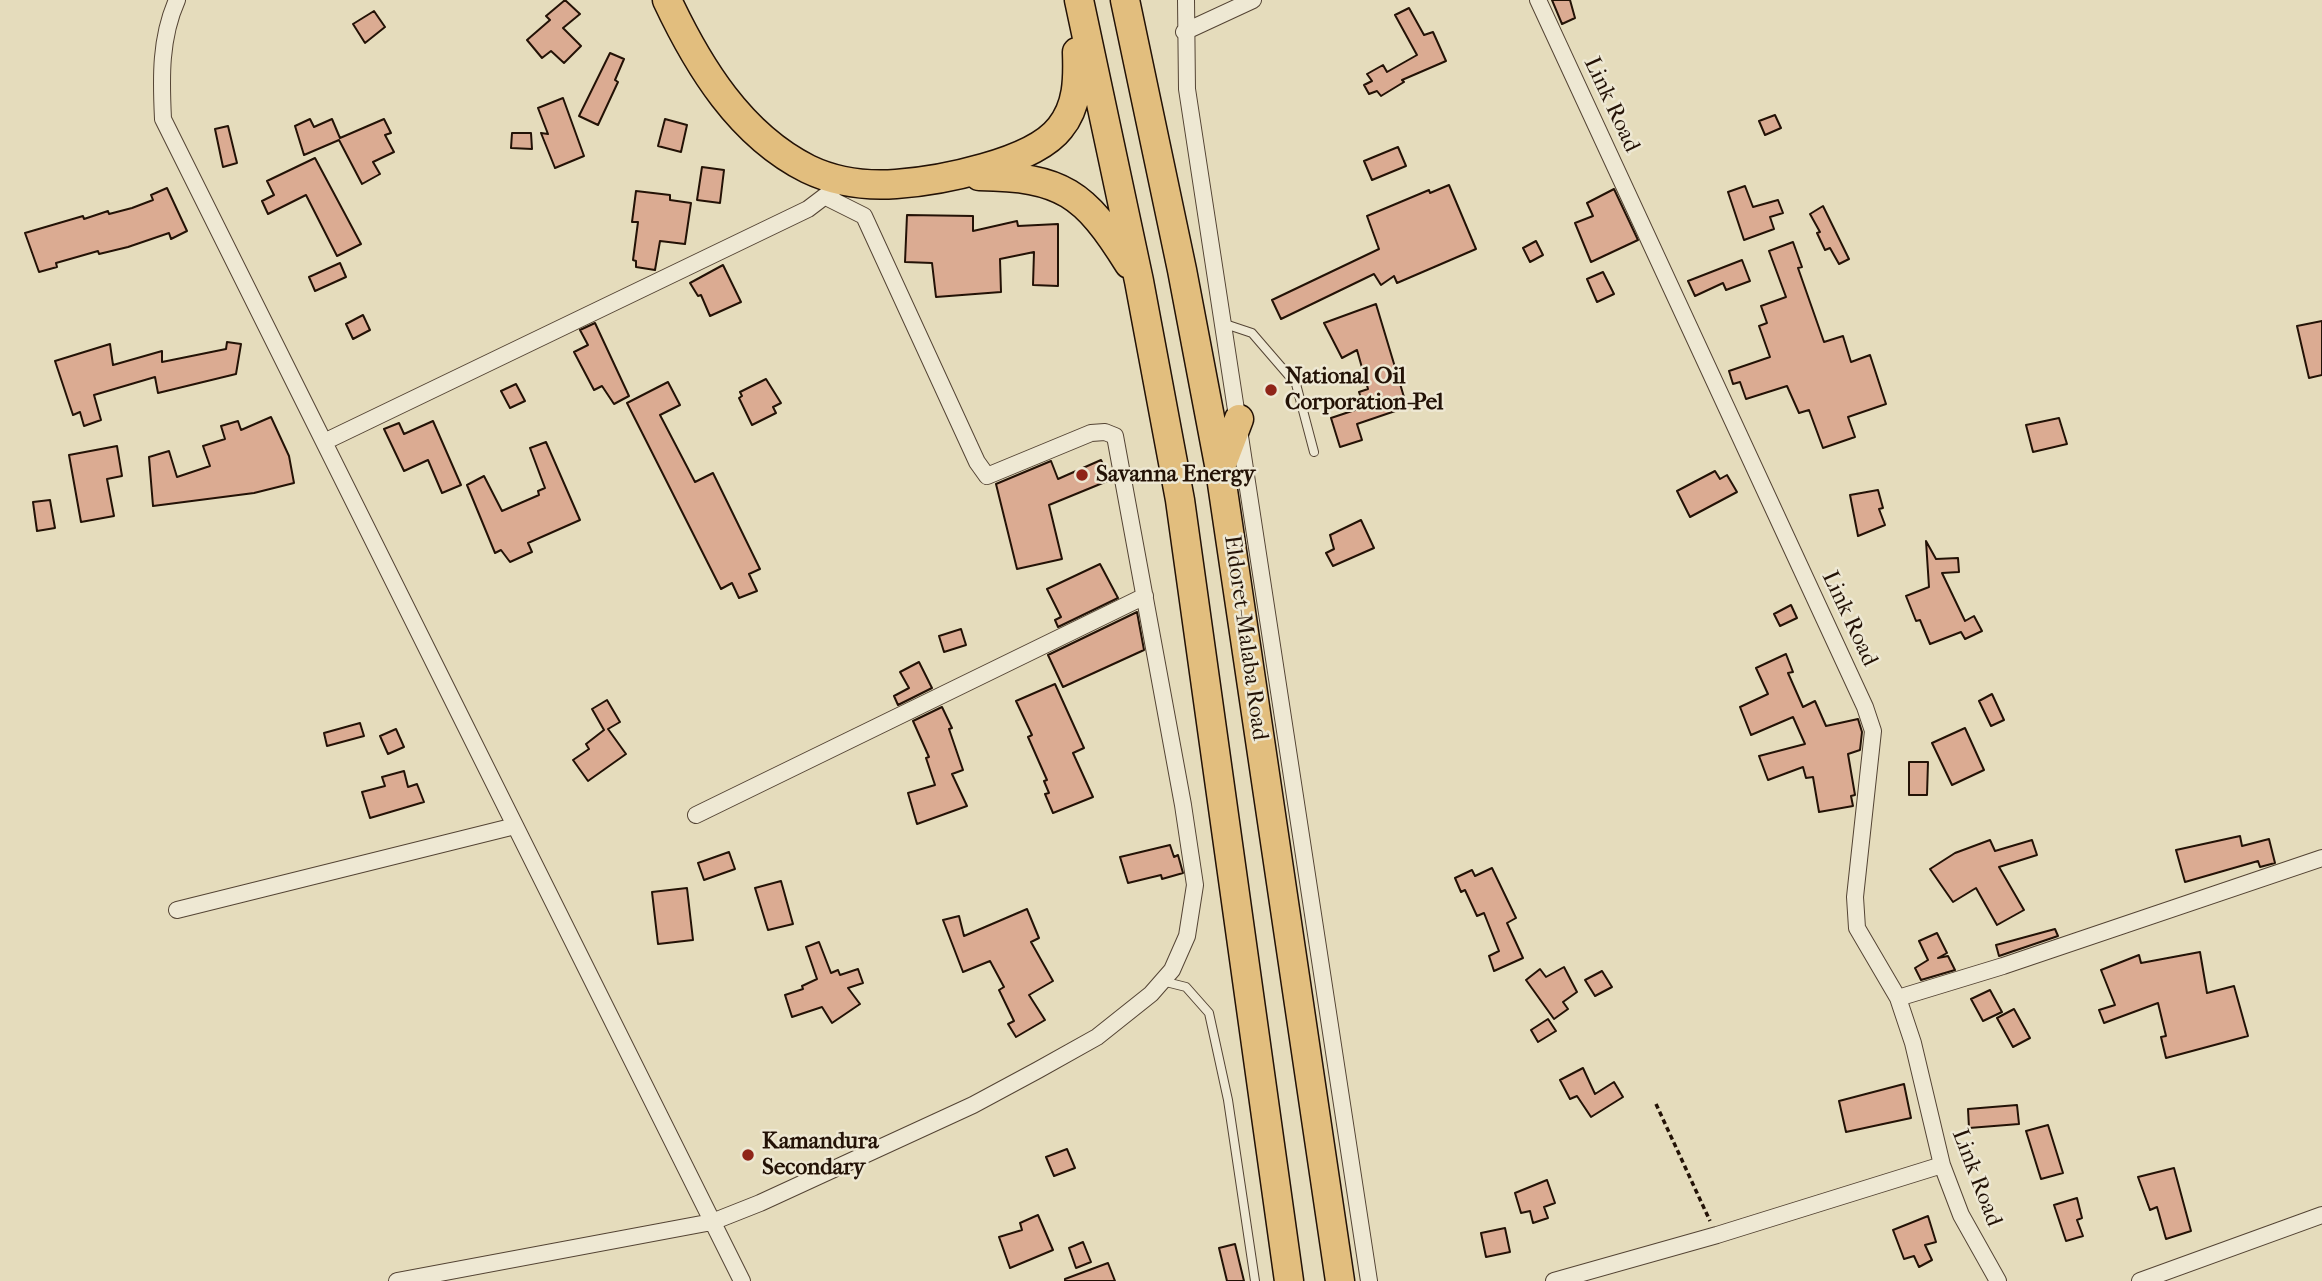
<!DOCTYPE html>
<html>
<head>
<meta charset="utf-8">
<style>
  body { margin:0 }
  canvas { display:block; background:#e5dcbc }
</style>
</head>
<body>
<canvas width="2322" height="1281"></canvas>
<script>
const ctx = document.querySelector('canvas').getContext('2d');
ctx.lineJoin = 'round';
function paint(path, color) { ctx.fillStyle = color; ctx.fill(path, 'evenodd'); }
function trace(path, color, width, dash) { ctx.strokeStyle = color; ctx.lineWidth = width; ctx.lineCap = dash ? 'butt' : 'round'; ctx.setLineDash(dash || []); ctx.stroke(path); }
function drawText(font, color, halo, rows, align = 'center') {
  ctx.font = font + ' "IM FELL French Canon",serif'; ctx.lineWidth = 5; ctx.setLineDash([]); ctx.textBaseline = 'middle'; ctx.strokeStyle = halo; ctx.fillStyle = color; for (const [text, x, y, turn = 0] of rows) {
    ctx.save(); ctx.translate(x, y); ctx.rotate((+turn || 0) * Math.PI / 180); ctx.textAlign = isNaN(turn) ? turn : align; if (halo) ctx.strokeText(text, 0, 0); ctx.fillText(text, 0, 0); ctx.restore();
  }
}
const building = new Path2D(`
  M 565,0 L 580,14 L 563,28 L 581,46 L 564,63 L 551,51 L 542,58 L 527,40 L 550,20 L 546,16 Z
  M 1552,0 L 1570,0 L 1575,18 L 1562,24 Z
  M 1409,8 L 1424,35 L 1433,32 L 1446,61 L 1402,80 L 1404,82 L 1381,96 L 1377,91 L 1369,94 L 1364,85 L 1372,81 L 1367,74 L 1383,65 L 1387,72 L 1417,55 L 1395,15 Z
  M 374,11 L 385,27 L 365,43 L 353,24 Z
  M 610,53 L 624,59 L 615,80 L 618,82 L 598,125 L 579,116 Z
  M 563,98 L 584,156 L 555,168 L 541,133 L 548,134 L 538,108 Z
  M 1775,115 L 1781,128 L 1765,135 L 1759,121 Z
  M 310,119 L 314,127 L 332,119 L 340,138 L 384,119 L 391,133 L 385,135 L 394,152 L 373,162 L 380,174 L 362,184 L 339,140 L 304,155 L 295,126 Z
  M 665,119 L 687,125 L 681,152 L 658,146 Z
  M 228,126 L 237,163 L 223,167 L 215,129 Z
  M 512,133 L 531,133 L 532,149 L 511,148 Z
  M 1398,147 L 1406,166 L 1372,180 L 1364,161 Z
  M 315,158 L 361,244 L 337,256 L 306,195 L 268,214 L 262,201 L 274,195 L 267,181 Z
  M 702,167 L 724,170 L 720,203 L 697,200 Z
  M 1449,185 L 1476,249 L 1397,283 L 1394,276 L 1381,285 L 1374,274 L 1281,319 L 1272,300 L 1379,249 L 1367,216 L 1429,190 L 1430,193 Z
  M 1745,186 L 1753,207 L 1778,200 L 1783,213 L 1770,217 L 1774,229 L 1744,240 L 1728,192 Z
  M 167,188 L 187,231 L 171,239 L 169,233 L 128,247 L 99,254 L 98,251 L 56,263 L 57,267 L 39,272 L 25,233 L 83,216 L 84,219 L 108,211 L 109,214 L 132,208 L 153,200 L 151,195 Z
  M 1614,189 L 1638,240 L 1591,262 L 1575,223 L 1593,216 L 1587,203 Z
  M 636,191 L 670,195 L 670,200 L 691,203 L 685,244 L 660,241 L 655,270 L 636,267 L 636,261 L 633,260 L 638,222 L 632,222 Z
  M 1823,206 L 1849,259 L 1839,264 L 1830,248 L 1825,250 L 1817,233 L 1820,232 L 1810,214 Z
  M 907,215 L 973,216 L 973,231 L 1017,221 L 1018,226 L 1058,224 L 1058,286 L 1033,285 L 1034,252 L 1000,259 L 1001,292 L 936,297 L 932,263 L 905,262 Z
  M 1536,241 L 1543,255 L 1530,262 L 1523,248 Z
  M 1793,242 L 1802,267 L 1798,268 L 1824,342 L 1843,336 L 1851,362 L 1870,355 L 1886,404 L 1848,417 L 1855,437 L 1823,448 L 1809,410 L 1799,413 L 1787,386 L 1746,399 L 1740,382 L 1733,384 L 1729,371 L 1770,357 L 1759,326 L 1767,323 L 1761,306 L 1786,297 L 1769,251 Z
  M 1742,260 L 1750,281 L 1726,290 L 1723,283 L 1695,296 L 1688,281 Z
  M 340,263 L 346,277 L 315,291 L 309,277 Z
  M 723,265 L 741,302 L 710,316 L 701,295 L 698,296 L 690,283 Z
  M 1603,272 L 1614,294 L 1597,302 L 1587,279 Z
  M 1376,304 L 1407,407 L 1357,424 L 1362,440 L 1340,447 L 1331,418 L 1364,407 L 1359,392 L 1368,389 L 1357,350 L 1342,358 L 1324,323 Z
  M 363,315 L 370,330 L 353,339 L 346,324 Z
  M 2322,321 L 2322,375 L 2309,378 L 2297,326 Z
  M 595,323 L 629,396 L 614,404 L 602,386 L 594,390 L 574,352 L 588,345 L 580,330 Z
  M 227,342 L 241,344 L 236,374 L 158,393 L 155,377 L 94,395 L 101,420 L 84,426 L 80,412 L 73,415 L 55,361 L 110,344 L 113,365 L 162,351 L 162,362 L 226,349 Z
  M 766,379 L 781,403 L 773,407 L 776,413 L 752,425 L 739,398 L 742,396 L 740,392 Z
  M 668,382 L 680,405 L 660,415 L 695,482 L 713,473 L 760,569 L 749,574 L 757,591 L 739,598 L 732,583 L 721,589 L 627,403 Z
  M 516,384 L 525,401 L 510,408 L 501,391 Z
  M 271,417 L 289,456 L 294,483 L 254,493 L 153,506 L 149,457 L 169,451 L 177,477 L 210,466 L 203,446 L 225,439 L 221,426 L 238,421 L 241,430 Z
  M 2059,418 L 2067,444 L 2033,452 L 2026,425 Z
  M 433,421 L 461,485 L 442,493 L 428,460 L 404,471 L 384,429 L 399,423 L 404,434 Z
  M 546,442 L 580,520 L 528,543 L 532,552 L 510,562 L 501,550 L 495,553 L 467,485 L 484,476 L 502,511 L 539,495 L 538,491 L 545,488 L 530,448 Z
  M 117,446 L 122,476 L 107,479 L 114,516 L 81,522 L 69,455 Z
  M 1101,460 L 1110,480 L 1049,505 L 1062,559 L 1017,569 L 996,484 L 1051,461 L 1058,479 Z
  M 1715,471 L 1720,479 L 1727,475 L 1737,492 L 1690,517 L 1677,491 Z
  M 1878,490 L 1883,508 L 1879,509 L 1885,525 L 1858,536 L 1850,495 Z
  M 50,500 L 55,528 L 37,531 L 33,502 Z
  M 1361,520 L 1374,548 L 1333,566 L 1326,553 L 1334,549 L 1330,535 Z
  M 1926,541 L 1936,559 L 1958,558 L 1959,572 L 1942,573 L 1965,621 L 1974,616 L 1982,631 L 1965,639 L 1961,632 L 1930,644 L 1920,620 L 1916,621 L 1906,596 L 1929,587 Z
  M 1100,564 L 1118,598 L 1058,627 L 1055,620 L 1061,617 L 1047,589 Z
  M 1791,605 L 1797,618 L 1780,626 L 1774,614 Z
  M 1137,612 L 1144,650 L 1063,687 L 1048,655 Z
  M 961,629 L 966,645 L 944,652 L 939,636 Z
  M 1786,654 L 1793,672 L 1788,673 L 1803,707 L 1815,701 L 1826,726 L 1858,719 L 1862,732 L 1860,750 L 1848,754 L 1855,795 L 1851,796 L 1853,806 L 1819,812 L 1813,777 L 1806,778 L 1803,767 L 1768,780 L 1759,756 L 1805,744 L 1793,717 L 1751,735 L 1740,707 L 1768,694 L 1756,668 Z
  M 919,662 L 932,688 L 898,705 L 894,696 L 909,688 L 900,672 Z
  M 1055,684 L 1084,748 L 1073,753 L 1093,797 L 1053,813 L 1045,794 L 1049,793 L 1044,781 L 1047,780 L 1028,737 L 1032,735 L 1016,701 Z
  M 1992,694 L 2004,720 L 1991,726 L 1979,701 Z
  M 607,700 L 620,722 L 608,729 L 626,754 L 588,781 L 573,760 L 589,749 L 586,744 L 604,730 L 592,709 Z
  M 942,707 L 952,728 L 949,729 L 963,770 L 952,774 L 967,806 L 917,824 L 908,793 L 935,785 L 926,758 L 929,757 L 913,721 Z
  M 360,723 L 364,736 L 327,746 L 324,733 Z
  M 1965,728 L 1984,770 L 1952,785 L 1932,743 Z
  M 396,729 L 404,747 L 388,754 L 380,736 Z
  M 1909,762 L 1928,762 L 1927,795 L 1909,795 Z
  M 404,771 L 408,787 L 417,784 L 424,802 L 370,818 L 362,792 L 385,786 L 382,777 Z
  M 2240,836 L 2242,846 L 2269,839 L 2275,863 L 2260,867 L 2258,861 L 2185,882 L 2176,850 Z
  M 1990,840 L 1995,851 L 2032,840 L 2037,855 L 1999,867 L 2024,910 L 1997,925 L 1976,888 L 1953,902 L 1930,869 L 1955,853 Z
  M 1170,845 L 1174,857 L 1178,855 L 1183,873 L 1162,879 L 1161,875 L 1128,883 L 1120,857 Z
  M 729,852 L 735,869 L 704,880 L 698,863 Z
  M 1492,868 L 1516,918 L 1507,923 L 1523,958 L 1494,971 L 1489,956 L 1499,951 L 1484,913 L 1477,916 L 1465,890 L 1461,892 L 1455,878 L 1472,870 L 1475,876 Z
  M 781,881 L 793,924 L 768,930 L 755,888 Z
  M 687,888 L 693,940 L 658,944 L 652,892 Z
  M 1027,909 L 1039,938 L 1031,942 L 1053,981 L 1029,995 L 1045,1020 L 1016,1037 L 1008,1024 L 1014,1021 L 999,990 L 1004,987 L 990,961 L 963,972 L 943,920 L 959,916 L 964,936 Z
  M 2055,929 L 2058,936 L 1999,956 L 1996,945 Z
  M 1937,933 L 1947,953 L 1938,958 L 1948,956 L 1955,970 L 1921,980 L 1915,968 L 1928,960 L 1919,941 Z
  M 819,942 L 831,973 L 838,970 L 840,975 L 858,969 L 863,983 L 848,988 L 860,1004 L 832,1023 L 822,1007 L 792,1017 L 785,995 L 803,989 L 802,986 L 817,979 L 806,947 Z
  M 2200,952 L 2207,993 L 2234,986 L 2248,1036 L 2166,1058 L 2161,1037 L 2166,1036 L 2158,1003 L 2104,1023 L 2099,1010 L 2115,1005 L 2101,970 L 2139,955 L 2141,963 Z
  M 1564,967 L 1577,992 L 1563,1002 L 1568,1009 L 1554,1019 L 1526,980 L 1540,969 L 1546,977 Z
  M 1602,971 L 1612,987 L 1595,996 L 1585,980 Z
  M 1990,990 L 2002,1012 L 1983,1021 L 1971,999 Z
  M 2014,1009 L 2030,1038 L 2013,1047 L 1997,1018 Z
  M 1548,1019 L 1556,1031 L 1538,1042 L 1531,1030 Z
  M 1583,1068 L 1595,1094 L 1614,1082 L 1623,1097 L 1591,1117 L 1577,1096 L 1570,1099 L 1560,1080 Z
  M 1904,1084 L 1911,1118 L 1846,1132 L 1839,1101 Z
  M 2017,1105 L 2019,1124 L 1969,1128 L 1968,1109 Z
  M 2048,1125 L 2063,1173 L 2041,1179 L 2026,1131 Z
  M 1067,1149 L 1075,1168 L 1054,1176 L 1046,1157 Z
  M 2174,1168 L 2191,1231 L 2166,1239 L 2157,1207 L 2150,1210 L 2138,1177 Z
  M 1547,1180 L 1555,1203 L 1544,1207 L 1548,1218 L 1533,1223 L 1530,1211 L 1521,1213 L 1515,1193 Z
  M 2077,1198 L 2082,1218 L 2077,1220 L 2083,1236 L 2066,1241 L 2054,1205 Z
  M 1038,1215 L 1053,1250 L 1010,1268 L 999,1237 L 1022,1230 L 1020,1223 Z
  M 1928,1216 L 1936,1242 L 1925,1245 L 1932,1260 L 1919,1267 L 1914,1256 L 1904,1259 L 1893,1230 Z
  M 1505,1228 L 1510,1252 L 1486,1257 L 1481,1233 Z
  M 1083,1242 L 1091,1262 L 1076,1268 L 1069,1248 Z
  M 1235,1244 L 1244,1281 L 1227,1281 L 1219,1248 Z
  M 1108,1263 L 1115,1281 L 1065,1281 L 1065,1279 Z`);
paint(building, '#dbab92');
trace(building, '#231206', 2);
const lane = new Path2D(`
  M 1225,324 L 1252,333 L 1296,384 L 1314,452
  M 1162,981 L 1186,987 L 1209,1013 L 1228,1100 L 1255,1281`);
const street = new Path2D(`
  M 177,0 C 160,38 161,78 163,119 L 742,1281
  M 1186,0 L 1187,89 L 1369,1281
  M 1538,0 L 1865,707 L 1873,731 L 1855,897 L 1857,928 L 1898,998 L 1913,1043 L 1942,1165 L 1961,1215 L 1998,1281
  M 1184,32 L 1253,0
  M 324,442 L 808,209 L 833,190
  M 696,815 L 1145,596
  M 177,910 L 515,826
  M 1898,998 L 2003,966 L 2322,858
  M 397,1281 L 712,1222 L 760,1203 L 973,1105 L 1038,1070 L 1097,1037 L 1151,994 L 1172,970 L 1187,936 L 1195,885 L 1183,805 L 1115,436 L 1105,432 L 1091,433 L 987,476 L 977,462 L 864,216 L 826,197
  M 1554,1281 L 1717,1235 L 1942,1165
  M 2140,1281 L 2322,1215`);
const highway = new Path2D(`
  M 667,0 C 698,66 740,135 808,169 C 835,182 867,186 896,184 C 939,181 1033,163 1060,128 C 1078,106 1078,79 1077,52
  M 1079,0 L 1139,281 L 1180,500 L 1289,1281
  M 1125,0 L 1182,270 L 1220,470 L 1340,1281
  M 979,176 C 1062,177 1085,193 1129,264
  M 1220,469 L 1239,419`);
trace(lane, '#544434', 10);
trace(street, '#544434', 18);
trace(highway, '#231206', 31);
trace(new Path2D(`
  M 1656,1104 L 1710,1221`), '#231206', 3.5, [5, 3.5]);
trace(lane, '#eee8d3', 8);
trace(street, '#eee8d3', 16);
trace(highway, '#e2be7e', 28);
for (const [x, y, r, color] of [
  [1271,390,7,"#8f2418"],
  [1082,475,7,"#8f2418"],
  [748,1155,7,"#8f2418"]
]) { const dot = new Path2D(); dot.arc(x, y, r, 0, 2 * Math.PI); ctx.fillStyle = color; ctx.fill(dot); trace(dot, '#eee8d3', 2.5); }
drawText('23px', '#231206', '#eee8d3', [
  ["Link Road",1611,105,65],
  ["Link Road",1849,619,65],
  ["Eldoret-Malaba Road",1245,638,82],
  ["Link Road",1976,1178,69]
]);
drawText('bold 23px', '#231206', '#eee8d3', [
  ["National Oil",1285,377],
  ["Corporation-Pel",1285,403],
  ["Savanna Energy",1096,475],
  ["Kamandura",762,1142],
  ["Secondary",762,1168]
], 'left');
</script>
</body>
</html>
